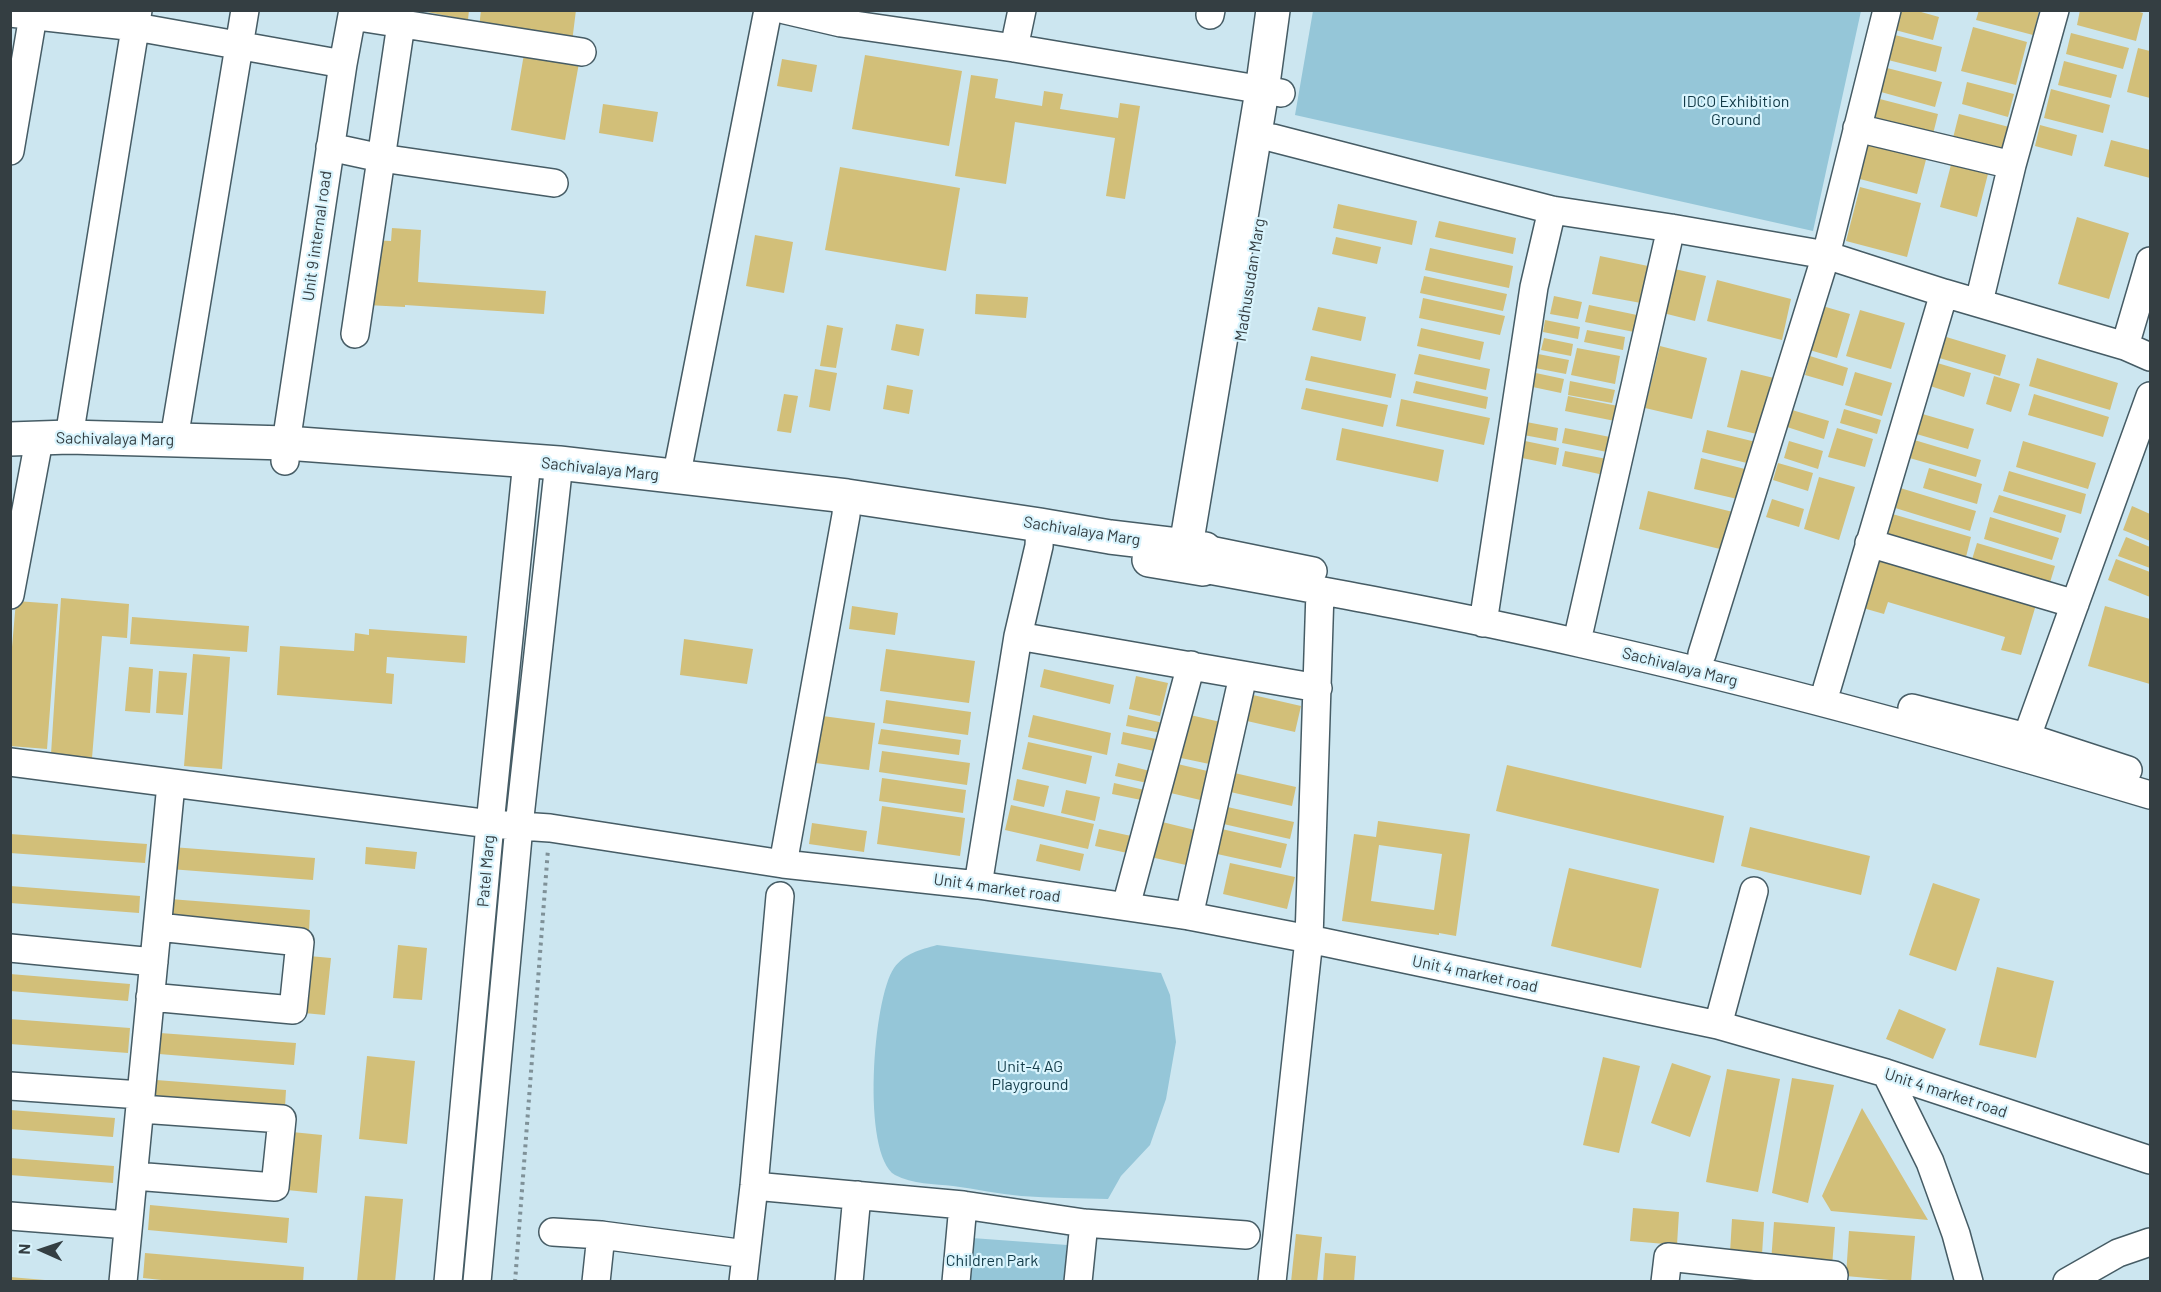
<!DOCTYPE html>
<html>
<head>
<meta charset="utf-8">
<style>
  body { margin:0 }
  #map { position:relative; width:2161px; height:1292px; overflow:hidden; background:#cce6f0; font-family:Barlow,sans-serif }
  canvas { display:block }
  .frame { position:absolute; inset:0; border:12px solid #343e42; pointer-events:none }
  .north { position:absolute; left:12px; top:1220px; width:60px; height:60px; -webkit-text-stroke:4px #d9f4fd; paint-order:stroke; rotate:273deg; font-size:16px; font-weight:700; line-height:24px; text-align:center; color:#343e42 }
  .north::after { content:''; display:block; margin:auto; width:21px; height:27px; background:#343e42; clip-path:polygon(50% 0,100% 100%,50% 72%,0 100%) }
</style>
</head>
<body>
<div id="map">
<canvas width="2161" height="1292"></canvas>
<div class="frame"></div>
<div class="north">N</div>
</div>
<script>
const ctx = document.querySelector('canvas').getContext('2d');
ctx.lineJoin = 'round';
function paint(path, color) { ctx.fillStyle = color; ctx.fill(path, 'evenodd'); }
function trace(path, color, width, dash) { ctx.strokeStyle = color; ctx.lineWidth = width; ctx.lineCap = dash ? 'butt' : 'round'; ctx.setLineDash(dash || []); ctx.stroke(path); }
function drawText(font, color, halo, rows, align = 'center') {
  ctx.font = font + ' Barlow,sans-serif'; ctx.lineWidth = 4.5; ctx.setLineDash([]); ctx.textBaseline = 'middle'; ctx.strokeStyle = halo; ctx.fillStyle = color; for (const [text, x, y, turn = 0] of rows) {
    ctx.save(); ctx.translate(x, y); ctx.rotate((+turn || 0) * Math.PI / 180); ctx.textAlign = isNaN(turn) ? turn : align; if (halo) ctx.strokeText(text, 0, 0); ctx.fillText(text, 0, 0); ctx.restore();
  }
}
paint(new Path2D(`
  M 1313,11 L 1313,10 L 1861,11 L 1813,231 L 1295,115 Z
  M 937,945 L 1161,973 L 1170,995 L 1176,1042 L 1166,1099 L 1150,1145 L 1121,1176 L 1108,1199 C 1079,1198 1050,1198 1021,1196 C 999,1194 976,1189 953,1186 C 935,1184 912,1184 895,1175 C 861,1154 873,998 894,968 C 905,953 920,950 937,945 Z
  M 972,1238 L 1067,1245 L 1064,1281 L 968,1282 Z`), '#95c6d8');
paint(new Path2D(`
  M 417,10 L 469,10 L 468,20 Z
  M 481,10 L 576,10 L 572,42 L 479,28 Z
  M 1900,10 L 1914,10 L 1939,17 L 1933,40 L 1895,30 Z
  M 1979,10 L 2037,10 L 2039,11 L 2033,35 L 1976,20 Z
  M 2080,10 L 2133,10 L 2143,13 L 2136,41 L 2077,25 Z
  M 1973,27 L 2027,42 L 2016,85 L 1961,71 Z
  M 2071,33 L 2129,48 L 2123,69 L 2066,54 Z
  M 1891,34 L 1942,47 L 1936,72 L 1884,59 Z
  M 2138,48 L 2150,51 L 2150,98 L 2127,92 Z
  M 524,54 L 579,63 L 565,140 L 511,130 Z
  M 865,55 L 962,71 L 949,146 L 852,129 Z
  M 782,59 L 817,65 L 812,92 L 777,86 Z
  M 2064,61 L 2117,75 L 2111,98 L 2058,85 Z
  M 1887,68 L 1942,82 L 1935,107 L 1881,92 Z
  M 971,75 L 998,79 L 995,98 L 1042,106 L 1044,91 L 1063,94 L 1060,109 L 1118,118 L 1120,103 L 1140,106 L 1125,199 L 1106,196 L 1115,138 L 1015,122 L 1006,184 L 955,176 Z
  M 1967,82 L 2014,94 L 2008,117 L 1962,104 Z
  M 2051,89 L 2110,105 L 2103,133 L 2044,118 Z
  M 1872,97 L 1938,114 L 1931,142 L 1865,125 Z
  M 603,104 L 658,112 L 653,142 L 599,133 Z
  M 1959,114 L 2013,128 L 2006,155 L 1952,142 Z
  M 2040,125 L 2077,135 L 2072,156 L 2035,146 Z
  M 1866,136 L 1928,152 L 1917,194 L 1856,178 Z
  M 2111,140 L 2150,150 L 2150,178 L 2104,166 Z
  M 1953,157 L 1990,166 L 1977,217 L 1940,207 Z
  M 840,167 L 960,188 L 946,271 L 825,250 Z
  M 1860,187 L 1921,203 L 1907,257 L 1846,241 Z
  M 1338,204 L 1417,221 L 1412,245 L 1333,228 Z
  M 2077,217 L 2129,233 L 2109,299 L 2058,284 Z
  M 1439,221 L 1516,238 L 1513,254 L 1435,237 Z
  M 392,228 L 421,230 L 418,282 L 546,291 L 544,314 L 405,305 L 405,307 L 367,305 L 371,240 L 391,241 Z
  M 755,235 L 793,242 L 784,293 L 746,286 Z
  M 1336,237 L 1381,247 L 1377,264 L 1332,254 Z
  M 1430,248 L 1513,266 L 1509,288 L 1425,270 Z
  M 1600,256 L 1648,266 L 1641,303 L 1592,294 Z
  M 1670,268 L 1706,276 L 1695,321 L 1659,312 Z
  M 1424,276 L 1507,294 L 1503,311 L 1420,293 Z
  M 1717,280 L 1791,299 L 1782,340 L 1707,321 Z
  M 976,294 L 1028,297 L 1026,318 L 975,314 Z
  M 1554,296 L 1582,302 L 1578,319 L 1550,314 Z
  M 1423,298 L 1505,316 L 1500,335 L 1419,318 Z
  M 1589,305 L 1637,315 L 1634,332 L 1585,322 Z
  M 1819,305 L 1850,314 L 1837,358 L 1806,349 Z
  M 1318,307 L 1366,317 L 1361,341 L 1312,330 Z
  M 1860,310 L 1905,323 L 1891,369 L 1846,356 Z
  M 1545,320 L 1580,327 L 1578,339 L 1543,332 Z
  M 896,324 L 924,329 L 919,356 L 891,350 Z
  M 827,325 L 843,328 L 836,368 L 820,366 Z
  M 1421,328 L 1484,342 L 1480,360 L 1417,346 Z
  M 1587,330 L 1625,337 L 1623,350 L 1584,342 Z
  M 1943,336 L 2006,355 L 2000,376 L 1936,357 Z
  M 1544,338 L 1573,344 L 1571,356 L 1541,350 Z
  M 1660,346 L 1707,358 L 1692,419 L 1645,408 Z
  M 1577,348 L 1620,356 L 1615,384 L 1571,375 Z
  M 1419,354 L 1490,369 L 1486,390 L 1414,374 Z
  M 1538,354 L 1569,360 L 1566,374 L 1535,368 Z
  M 1311,356 L 1396,374 L 1391,398 L 1305,380 Z
  M 1810,356 L 1848,368 L 1843,386 L 1805,375 Z
  M 2037,358 L 2118,383 L 2110,410 L 2029,386 Z
  M 1934,362 L 1971,373 L 1964,397 L 1927,385 Z
  M 815,369 L 837,373 L 830,411 L 809,407 Z
  M 1741,370 L 1774,378 L 1761,435 L 1727,427 Z
  M 1531,372 L 1564,379 L 1561,393 L 1528,386 Z
  M 1855,372 L 1892,383 L 1882,416 L 1845,405 Z
  M 1994,376 L 2020,384 L 2011,412 L 1986,404 Z
  M 1416,381 L 1488,397 L 1486,409 L 1413,393 Z
  M 1570,381 L 1615,390 L 1612,403 L 1568,395 Z
  M 887,385 L 913,390 L 909,414 L 883,409 Z
  M 1306,388 L 1388,405 L 1383,427 L 1301,409 Z
  M 784,394 L 798,396 L 791,433 L 777,431 Z
  M 2034,394 L 2109,417 L 2103,437 L 2028,415 Z
  M 1568,396 L 1618,406 L 1615,421 L 1565,411 Z
  M 1401,399 L 1490,418 L 1484,445 L 1396,426 Z
  M 1844,409 L 1881,420 L 1877,434 L 1840,423 Z
  M 1792,410 L 1829,421 L 1824,439 L 1787,427 Z
  M 1919,413 L 1974,429 L 1968,449 L 1913,433 Z
  M 1521,421 L 1558,428 L 1556,441 L 1518,434 Z
  M 1342,428 L 1444,450 L 1438,482 L 1336,460 Z
  M 1565,428 L 1610,437 L 1607,452 L 1562,443 Z
  M 1837,428 L 1873,439 L 1865,467 L 1828,457 Z
  M 1707,430 L 1760,443 L 1755,465 L 1702,452 Z
  M 1911,439 L 1981,460 L 1976,477 L 1906,457 Z
  M 1525,441 L 1559,448 L 1556,465 L 1522,458 Z
  M 1789,441 L 1823,451 L 1818,469 L 1784,458 Z
  M 2023,441 L 2096,463 L 2088,489 L 2016,467 Z
  M 1565,451 L 1607,459 L 1604,475 L 1562,466 Z
  M 1701,458 L 1753,471 L 1746,501 L 1694,489 Z
  M 1778,463 L 1813,473 L 1808,491 L 1773,480 Z
  M 1929,468 L 1982,484 L 1977,504 L 1923,488 Z
  M 2009,471 L 2086,494 L 2081,514 L 2003,491 Z
  M 1819,477 L 1855,487 L 1839,540 L 1804,529 Z
  M 1897,487 L 1976,511 L 1970,531 L 1892,507 Z
  M 1648,491 L 1737,513 L 1728,551 L 1639,529 Z
  M 1999,495 L 2066,515 L 2061,533 L 1993,512 Z
  M 1772,499 L 1804,509 L 1799,527 L 1766,517 Z
  M 2132,506 L 2150,514 L 2150,541 L 2123,530 Z
  M 1889,513 L 1971,537 L 1965,561 L 1882,536 Z
  M 1990,517 L 2059,538 L 2052,560 L 1984,539 Z
  M 2126,537 L 2150,547 L 2150,568 L 2118,556 Z
  M 1977,543 L 2055,566 L 2048,589 L 1970,566 Z
  M 1879,551 L 2038,598 L 2021,655 L 2001,650 L 2005,637 L 1888,602 L 1884,614 L 1863,608 Z
  M 2116,559 L 2150,572 L 2150,597 L 2108,580 Z
  M 61,598 L 129,604 L 127,638 L 102,636 L 92,758 L 51,754 Z
  M 16,601 L 58,604 L 47,749 L 10,746 L 10,670 Z
  M 852,606 L 898,613 L 895,635 L 849,629 Z
  M 2105,606 L 2150,619 L 2150,684 L 2088,666 Z
  M 132,617 L 249,626 L 247,652 L 130,644 Z
  M 369,629 L 467,636 L 465,663 L 387,657 L 386,673 L 394,674 L 392,704 L 277,695 L 280,646 L 354,651 L 355,633 L 369,635 Z
  M 684,639 L 753,649 L 747,684 L 680,675 Z
  M 886,649 L 975,661 L 969,703 L 880,691 Z
  M 193,654 L 230,657 L 222,769 L 184,766 Z
  M 129,667 L 153,669 L 150,713 L 125,711 Z
  M 1044,669 L 1114,685 L 1110,704 L 1040,687 Z
  M 159,671 L 187,673 L 183,715 L 156,713 Z
  M 1136,676 L 1168,683 L 1160,716 L 1129,709 Z
  M 1253,695 L 1301,706 L 1295,732 L 1247,721 Z
  M 886,700 L 971,712 L 968,735 L 883,723 Z
  M 1186,714 L 1229,724 L 1219,766 L 1176,757 Z
  M 815,715 L 875,723 L 869,770 L 808,762 Z
  M 1033,715 L 1111,733 L 1107,755 L 1028,737 Z
  M 1128,715 L 1163,723 L 1161,733 L 1126,726 Z
  M 881,729 L 961,740 L 959,755 L 878,744 Z
  M 1123,732 L 1161,740 L 1159,752 L 1121,744 Z
  M 1028,742 L 1092,756 L 1086,784 L 1022,769 Z
  M 882,751 L 970,763 L 967,785 L 879,772 Z
  M 1169,762 L 1216,773 L 1209,802 L 1162,791 Z
  M 1118,763 L 1154,772 L 1152,784 L 1115,776 Z
  M 1507,765 L 1724,816 L 1714,863 L 1496,811 Z
  M 1230,772 L 1296,787 L 1292,806 L 1226,791 Z
  M 882,778 L 966,790 L 963,813 L 879,801 Z
  M 1017,779 L 1049,786 L 1044,807 L 1013,800 Z
  M 1114,783 L 1149,791 L 1146,801 L 1112,794 Z
  M 1066,790 L 1100,797 L 1095,821 L 1061,813 Z
  M 1011,805 L 1094,824 L 1088,849 L 1005,830 Z
  M 882,806 L 965,818 L 960,856 L 877,844 Z
  M 1223,806 L 1294,822 L 1290,839 L 1219,823 Z
  M 1154,820 L 1203,832 L 1195,867 L 1146,856 Z
  M 1378,821 L 1470,834 L 1456,936 L 1439,933 L 1439,935 L 1342,921 L 1354,834 L 1376,837 ZM 1379,845 L 1442,854 L 1434,910 L 1371,901 Z
  M 812,823 L 867,831 L 864,852 L 809,844 Z
  M 1213,827 L 1287,844 L 1281,868 L 1208,852 Z
  M 1750,827 L 1870,856 L 1861,895 L 1741,866 Z
  M 1099,829 L 1136,837 L 1132,854 L 1095,846 Z
  M 10,834 L 147,844 L 145,863 L 10,853 Z
  M 1040,844 L 1084,854 L 1080,871 L 1036,861 Z
  M 172,847 L 315,858 L 313,880 L 170,869 Z
  M 366,847 L 417,852 L 415,869 L 365,864 Z
  M 1230,863 L 1295,877 L 1287,909 L 1223,894 Z
  M 1569,868 L 1659,889 L 1641,968 L 1551,946 Z
  M 1933,883 L 1980,899 L 1956,971 L 1909,955 Z
  M 10,886 L 140,896 L 139,913 L 10,903 Z
  M 170,899 L 310,910 L 309,931 L 169,921 Z
  M 398,945 L 427,948 L 422,1000 L 393,998 Z
  M 309,956 L 331,958 L 325,1015 L 304,1013 Z
  M 1997,967 L 2054,981 L 2036,1058 L 1979,1045 Z
  M 10,974 L 130,984 L 128,1001 L 10,991 Z
  M 1899,1009 L 1946,1029 L 1933,1059 L 1886,1039 Z
  M 10,1019 L 130,1028 L 128,1053 L 10,1044 Z
  M 160,1033 L 296,1043 L 294,1065 L 159,1054 Z
  M 367,1056 L 415,1061 L 407,1144 L 359,1139 Z
  M 1603,1057 L 1640,1066 L 1619,1153 L 1583,1145 Z
  M 1672,1063 L 1711,1076 L 1690,1137 L 1651,1123 Z
  M 1727,1069 L 1780,1079 L 1758,1192 L 1706,1182 Z
  M 1792,1078 L 1834,1085 L 1808,1203 L 1772,1193 Z
  M 156,1080 L 286,1090 L 285,1107 L 154,1097 Z
  M 1862,1108 L 1928,1220 L 1831,1211 L 1822,1196 Z
  M 10,1110 L 115,1118 L 113,1137 L 10,1129 Z
  M 292,1132 L 322,1135 L 317,1193 L 287,1190 Z
  M 10,1158 L 114,1166 L 113,1183 L 10,1175 Z
  M 365,1196 L 403,1199 L 395,1282 L 357,1282 Z
  M 150,1205 L 289,1218 L 287,1243 L 148,1230 Z
  M 1633,1208 L 1679,1212 L 1677,1245 L 1630,1241 Z
  M 1732,1219 L 1764,1222 L 1762,1255 L 1730,1253 Z
  M 1774,1222 L 1835,1227 L 1832,1267 L 1771,1262 Z
  M 1849,1231 L 1915,1236 L 1911,1282 L 1846,1276 Z
  M 1296,1234 L 1322,1237 L 1317,1282 L 1291,1282 Z
  M 145,1253 L 304,1267 L 303,1282 L 180,1282 L 143,1278 Z
  M 1325,1253 L 1356,1256 L 1354,1282 L 1323,1282 Z
  M 10,1277 L 45,1280 L 45,1282 L 10,1282 Z`), '#d2bf79');
const minor = new Path2D(`
  M 785,10 L 841,23 L 1014,48 L 1281,93
  M 10,13 L 136,27 L 343,64
  M 1210,15 L 1211,10
  M 352,16 L 582,52
  M 1014,48 L 1022,10
  M 1857,128 L 2012,165
  M 1273,138 L 1552,210 L 1671,228 L 1826,255 L 1944,293 L 2125,346 L 2150,357
  M 330,147 L 381,158 L 554,183
  M 10,151 L 34,10
  M 1979,302 L 2012,165 L 2055,10
  M 355,334 L 401,24
  M 2125,346 L 2150,261
  M 69,437 L 138,10
  M 174,439 L 245,10
  M 285,461 L 286,443 L 343,64 L 353,10
  M 676,478 L 768,10
  M 1869,543 L 2075,604
  M 1205,549 L 1313,571
  M 1203,569 C 1330,592 1457,615 1583,644 C 1774,687 1963,739 2150,795
  M 10,595 L 37,451
  M 1483,623 L 1534,287 L 1552,210
  M 1580,628 L 1671,228
  M 1018,636 L 1318,688
  M 1702,654 L 1826,255 L 1887,10
  M 1827,688 L 1944,293
  M 1912,708 L 2027,737 L 2128,770
  M 2021,753 L 2150,396
  M 10,762 L 490,824 L 550,828 L 783,864 L 978,885 L 1189,916 L 1309,939 L 1718,1025 L 1886,1073 L 2150,1160
  M 783,864 L 846,515 L 847,496
  M 978,885 L 1018,636 L 1039,546 L 1040,525
  M 1126,906 L 1191,665
  M 1189,916 L 1243,676
  M 10,948 L 154,962
  M 150,997 L 293,1010 L 300,942 L 158,927
  M 1718,1025 L 1754,891
  M 1886,1073 L 1930,1162 L 1956,1234 L 1969,1282
  M 10,1086 L 141,1095
  M 134,1176 L 275,1187 L 282,1119 L 141,1109
  M 754,1186 L 963,1205 L 1084,1223 L 1246,1235
  M 10,1216 L 128,1225
  M 553,1232 L 601,1235 L 746,1254
  M 123,1282 L 171,784
  M 448,1282 L 490,824 L 527,461
  M 477,1282 L 519,826 L 559,463
  M 596,1282 L 601,1235
  M 743,1282 L 754,1186 L 780,896
  M 849,1282 L 857,1195
  M 956,1282 L 963,1205
  M 1078,1282 L 1084,1223
  M 1272,1282 L 1309,939 L 1320,591
  M 1665,1282 L 1668,1257 L 1834,1275 L 1833,1282
  M 2067,1282 L 2118,1253 L 2150,1242`);
const major = new Path2D(`
  M 10,439 L 69,437 L 286,443 L 559,463 L 847,496 L 1040,525 L 1110,537 L 1186,546 L 1262,91 L 1273,10
  M 1149,560 L 1203,569 L 1205,549 L 1186,546 L 1184,558`);
trace(minor, '#465c65', 30);
trace(major, '#465c65', 36);
trace(new Path2D(`
  M 515,1282 L 548,849`), '#7f9198', 4, [3, 4.5]);
trace(minor, '#fff', 27);
trace(major, '#fff', 33);
drawText('16px', '#123a47', '#d9f4fd', [
  ["IDCO Exhibition",1736,102],
  ["Ground",1736,120],
  ["Unit-4 AG",1030,1067],
  ["Playground",1030,1085],
  ["Children Park",992,1261]
]);
drawText('16px', '#343e42', '#d9f4fd', [
  ["Unit 9 internal road",317,236,-82],
  ["Madhusudan Marg",1250,280,-81],
  ["Sachivalaya Marg",115,439,1],
  ["Sachivalaya Marg",600,469,6],
  ["Sachivalaya Marg",1082,531,9],
  ["Sachivalaya Marg",1680,667,14],
  ["Patel Marg",486,871,-85],
  ["Unit 4 market road",997,888,8],
  ["Unit 4 market road",1475,974,12],
  ["Unit 4 market road",1946,1093,18]
]);
</script>
</body>
</html>
